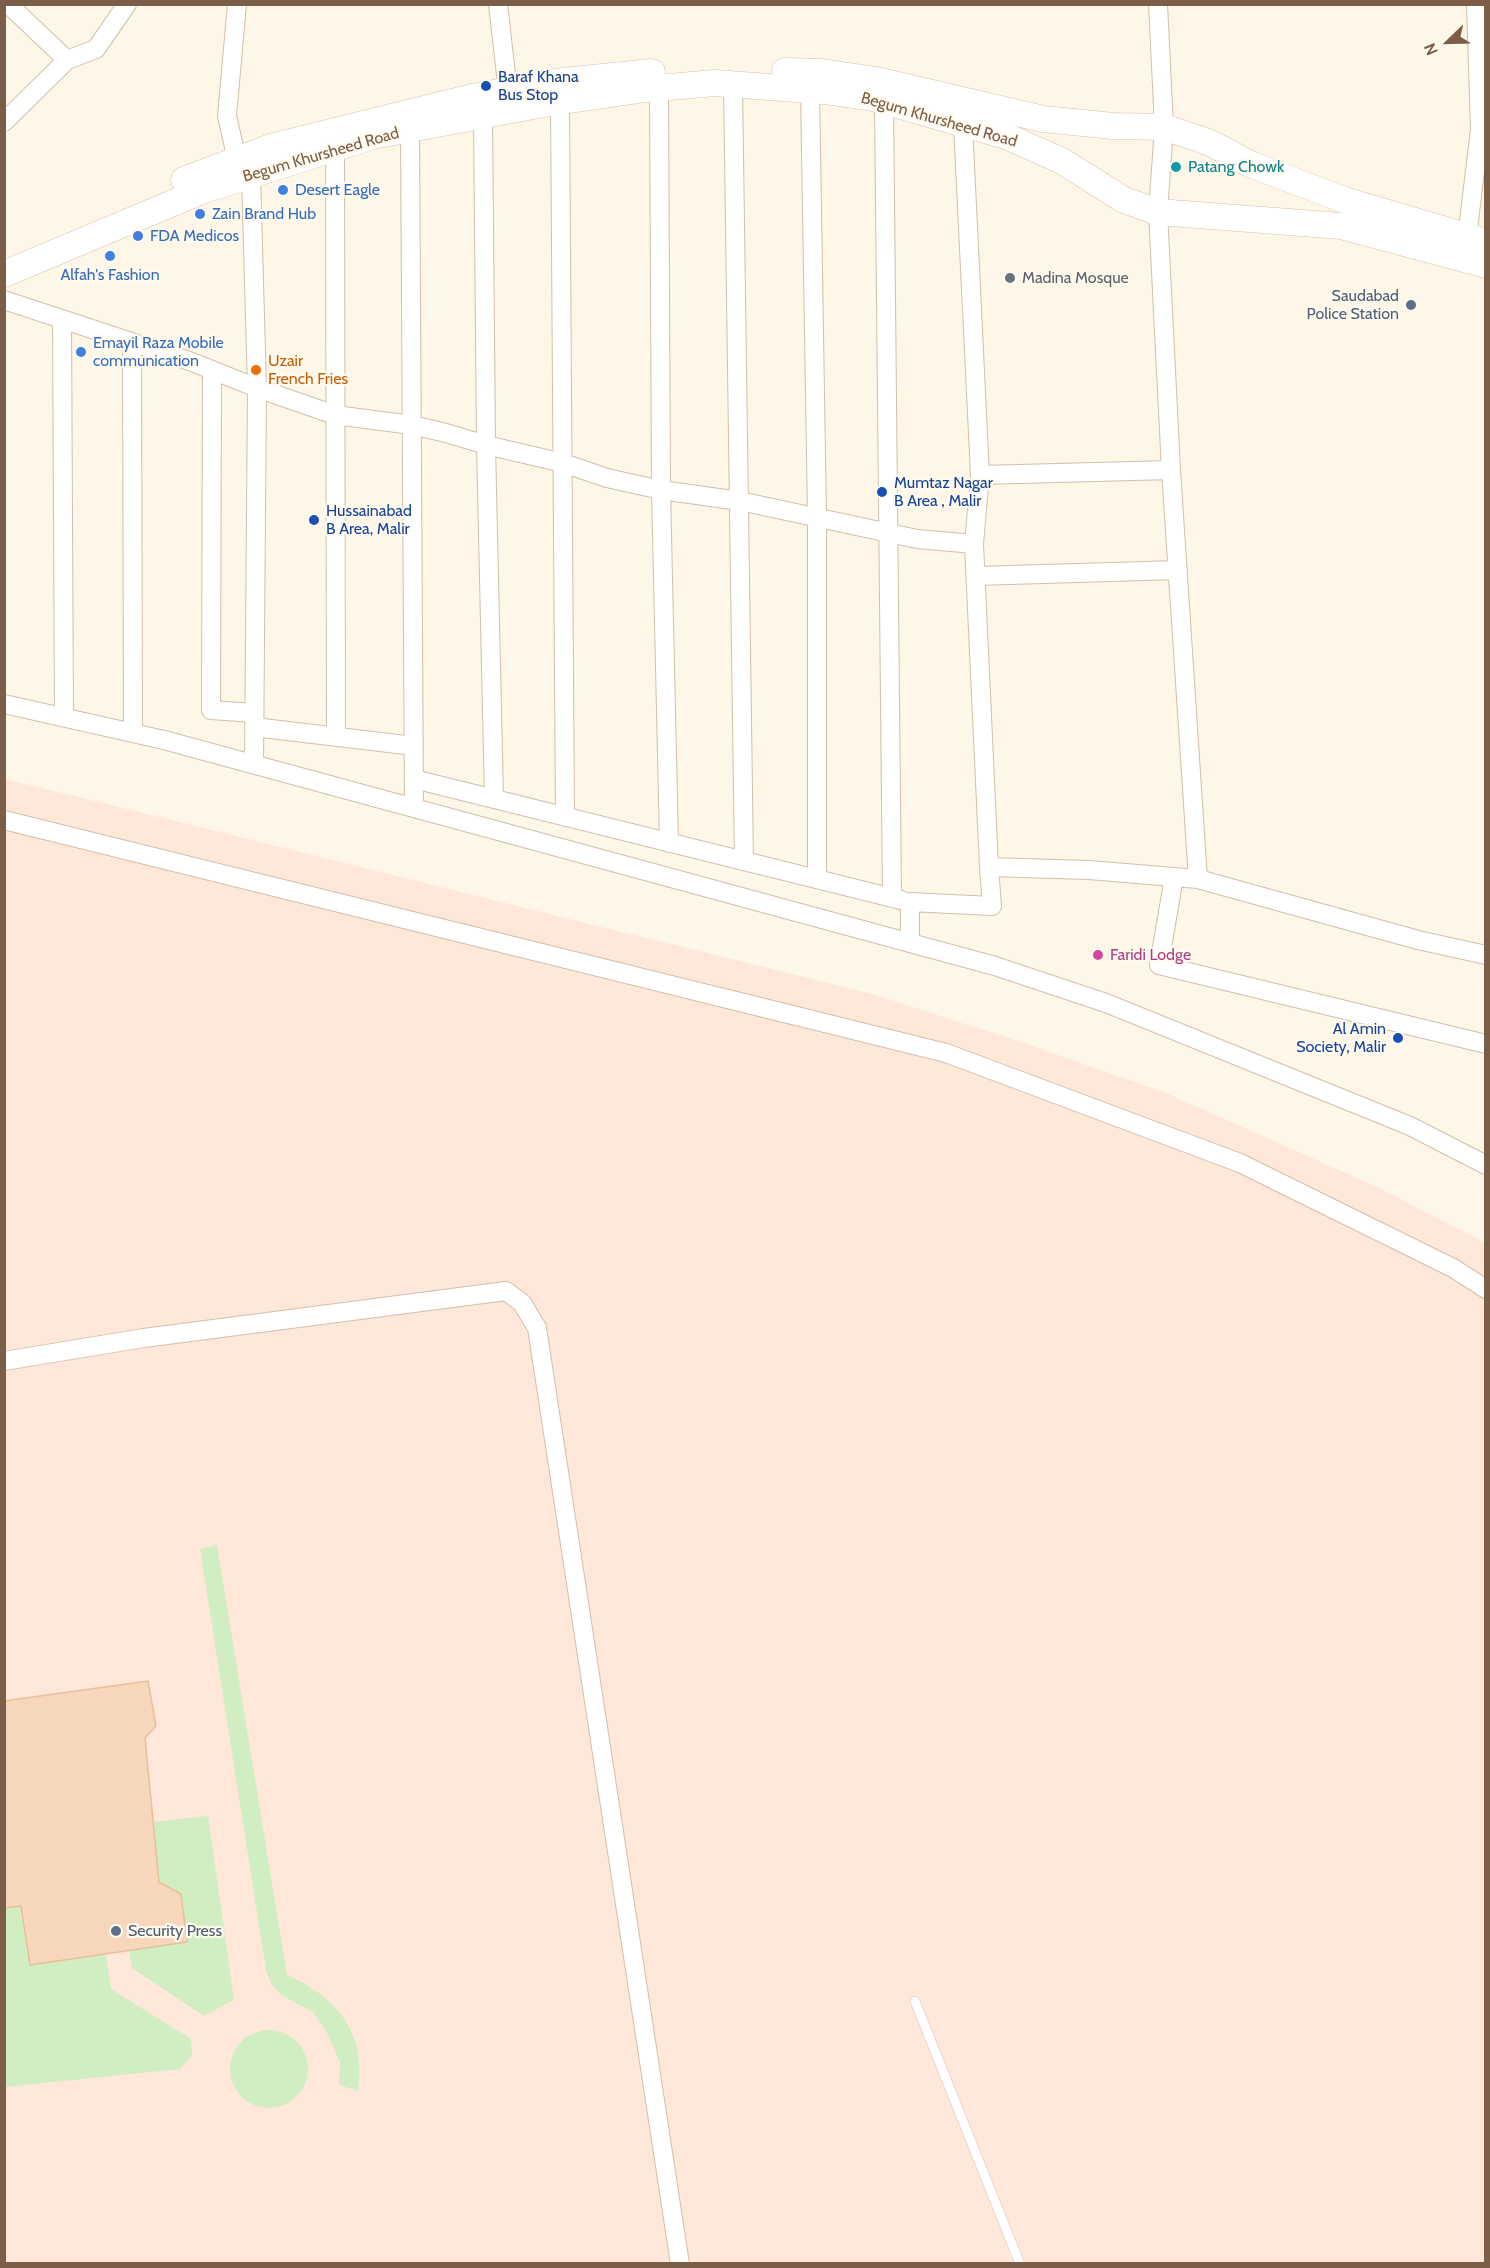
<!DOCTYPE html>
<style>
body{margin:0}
#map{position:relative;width:1490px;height:2268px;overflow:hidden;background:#fef6e6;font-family:Cabin,sans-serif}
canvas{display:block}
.frame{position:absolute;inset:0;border:6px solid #7b5d48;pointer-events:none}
.north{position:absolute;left:1418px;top:12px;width:60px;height:60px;-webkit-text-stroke:4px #fffaee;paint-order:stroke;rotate:247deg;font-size:16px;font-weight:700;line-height:24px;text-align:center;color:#7b5d48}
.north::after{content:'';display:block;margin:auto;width:21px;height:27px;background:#7b5d48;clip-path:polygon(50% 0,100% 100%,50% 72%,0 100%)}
</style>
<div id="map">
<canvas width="1490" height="2268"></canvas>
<div class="frame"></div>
<div class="north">N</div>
</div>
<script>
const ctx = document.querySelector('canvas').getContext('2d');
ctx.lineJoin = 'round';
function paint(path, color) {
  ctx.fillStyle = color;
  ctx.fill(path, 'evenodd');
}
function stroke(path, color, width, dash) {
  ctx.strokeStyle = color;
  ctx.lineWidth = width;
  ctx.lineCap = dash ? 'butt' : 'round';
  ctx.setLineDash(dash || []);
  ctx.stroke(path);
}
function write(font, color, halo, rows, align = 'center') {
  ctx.font = font + ' Cabin,sans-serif';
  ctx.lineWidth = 4.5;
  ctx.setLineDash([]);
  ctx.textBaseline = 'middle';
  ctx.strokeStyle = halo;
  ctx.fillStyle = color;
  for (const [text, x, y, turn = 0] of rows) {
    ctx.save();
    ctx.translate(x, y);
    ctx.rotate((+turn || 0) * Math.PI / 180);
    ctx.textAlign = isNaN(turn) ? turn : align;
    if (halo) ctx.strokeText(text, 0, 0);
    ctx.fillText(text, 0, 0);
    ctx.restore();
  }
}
paint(new Path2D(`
 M5,779L872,994L1021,1042L1168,1094L1377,1187L1485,1243V2263L5,2264Z`), '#ffe7d9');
paint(new Path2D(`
 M217,1545L287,1975C337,1997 367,2033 358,2091L339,2085L340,2062L325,2029L313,2012L281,1995L271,1984L266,1970L200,1549Z
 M208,1816L234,2000L204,2016L132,1968L129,1950L181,1894L159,1882L153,1822Z
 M21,1906L30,1965L106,1954L111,1989L191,2039L192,2055L180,2069L5,2087V1908Z
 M230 2069a39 39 0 1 1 78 0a39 39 0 1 1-78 0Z`), '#d1eec3');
const building = new Path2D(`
 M148,1681L156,1726L145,1738L159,1882L181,1894L187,1942L30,1965L21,1906L4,1908V1701Z`);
paint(building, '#f6d7bb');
stroke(building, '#ebbe9a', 1.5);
const service = new Path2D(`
 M915,2001L1020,2264`);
const minor = new Path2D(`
 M8,4L67,60
 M237,4L227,116L237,160L251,176L257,388L254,764
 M498,4L509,101
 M1158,4L1164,127L1158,212L1171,470L1198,879
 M733,84L744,861
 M659,88L661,490L669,843
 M810,89L817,516V879
 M884,101L892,898
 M560,102L565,817
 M483,116L486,445L494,799
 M4,122L67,60L96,49L127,4
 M410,129L414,808
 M335,148L336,737
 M1467,237L1480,130L1476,4
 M4,300L192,362L257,388L335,415L412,425L446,433L486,445L563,463L607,478L661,490L740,501L917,539L974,544
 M62,319L64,717
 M132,343L133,733
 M212,370L211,710L254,713
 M980,475L1171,470
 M976,576L1178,570
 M4,704L164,740L995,966L1106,1003L1410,1126L1486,1165
 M254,727L414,746
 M414,779L901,900
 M4,820L946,1053L1240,1163L1453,1268L1486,1289
 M989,867L1089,870L1198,879L1418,940L1486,955
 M1174,877L1159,965L1486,1044
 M910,943V902L992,906L989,867L974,544L980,475L963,124
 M4,1361L144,1338L506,1291L522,1303L537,1328L680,2264`);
const secondary = new Path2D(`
 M785,71L822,72L876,80L1043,119L1113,126L1164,127L1211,143L1250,164L1344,200L1486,242
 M184,180L274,146L472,97L554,82L652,72
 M4,274L204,190L373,136L549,103L646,89L715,83L824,91L873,98L1006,136L1062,161L1124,200L1158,212L1341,226L1486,265`);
stroke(service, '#d2bfaa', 10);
stroke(minor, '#d2bfaa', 20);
stroke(secondary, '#d8c1aa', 27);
stroke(service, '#fff', 9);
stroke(minor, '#fff', 18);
stroke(secondary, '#fff', 26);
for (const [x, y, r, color] of [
 [486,86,6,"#1a4fb4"],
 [1176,167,6,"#0f9aa8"],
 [283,190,6,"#3f7fe0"],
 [200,214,6,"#3f7fe0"],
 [138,236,6,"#3f7fe0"],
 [110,256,6,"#3f7fe0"],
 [1010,278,6,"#6b7280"],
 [1411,305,6,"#5c6f8a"],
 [81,352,6,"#3f7fe0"],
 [256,370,6,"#e8710a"],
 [882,492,6,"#1a4fb4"],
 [314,520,6,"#1a4fb4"],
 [1098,955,6,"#d1479c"],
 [1398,1038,6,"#1a4fb4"],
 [116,1931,6,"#5c6f8a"]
]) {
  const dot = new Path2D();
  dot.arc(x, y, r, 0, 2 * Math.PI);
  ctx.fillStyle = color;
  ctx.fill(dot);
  stroke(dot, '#fffaee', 2);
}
write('16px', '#164399', '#fffaee', [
 ["Baraf Khana",498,77],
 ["Bus Stop",498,95],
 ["Mumtaz Nagar",894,483],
 ["B Area , Malir",894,501],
 ["Hussainabad",326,511],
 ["B Area, Malir",326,529],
 ["Al Amin",1386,1029,"right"],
 ["Society, Malir",1386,1047,"right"]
], 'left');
write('16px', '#7b5d48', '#fffaee', [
 ["Begum Khursheed Road",939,120,16],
 ["Begum Khursheed Road",321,155,-16]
]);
write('16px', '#0d838f', '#fffaee', [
 ["Patang Chowk",1188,167]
], 'left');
write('16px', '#366cbe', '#fffaee', [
 ["Desert Eagle",295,190],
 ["Zain Brand Hub",212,214],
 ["FDA Medicos",150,236],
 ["Alfah's Fashion",110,275,"center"],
 ["Emayil Raza Mobile",93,343],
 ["communication",93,361]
], 'left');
write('16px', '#5b616d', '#fffaee', [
 ["Madina Mosque",1022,278]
], 'left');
write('16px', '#4e5e75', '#fffaee', [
 ["Saudabad",1399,296],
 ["Police Station",1399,314],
 ["Security Press",128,1931,"left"]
], 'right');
write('16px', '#c56008', '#fffaee', [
 ["Uzair",268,361],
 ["French Fries",268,379]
], 'left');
write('16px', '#b23c85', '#fffaee', [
 ["Faridi Lodge",1110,955]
], 'left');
</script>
